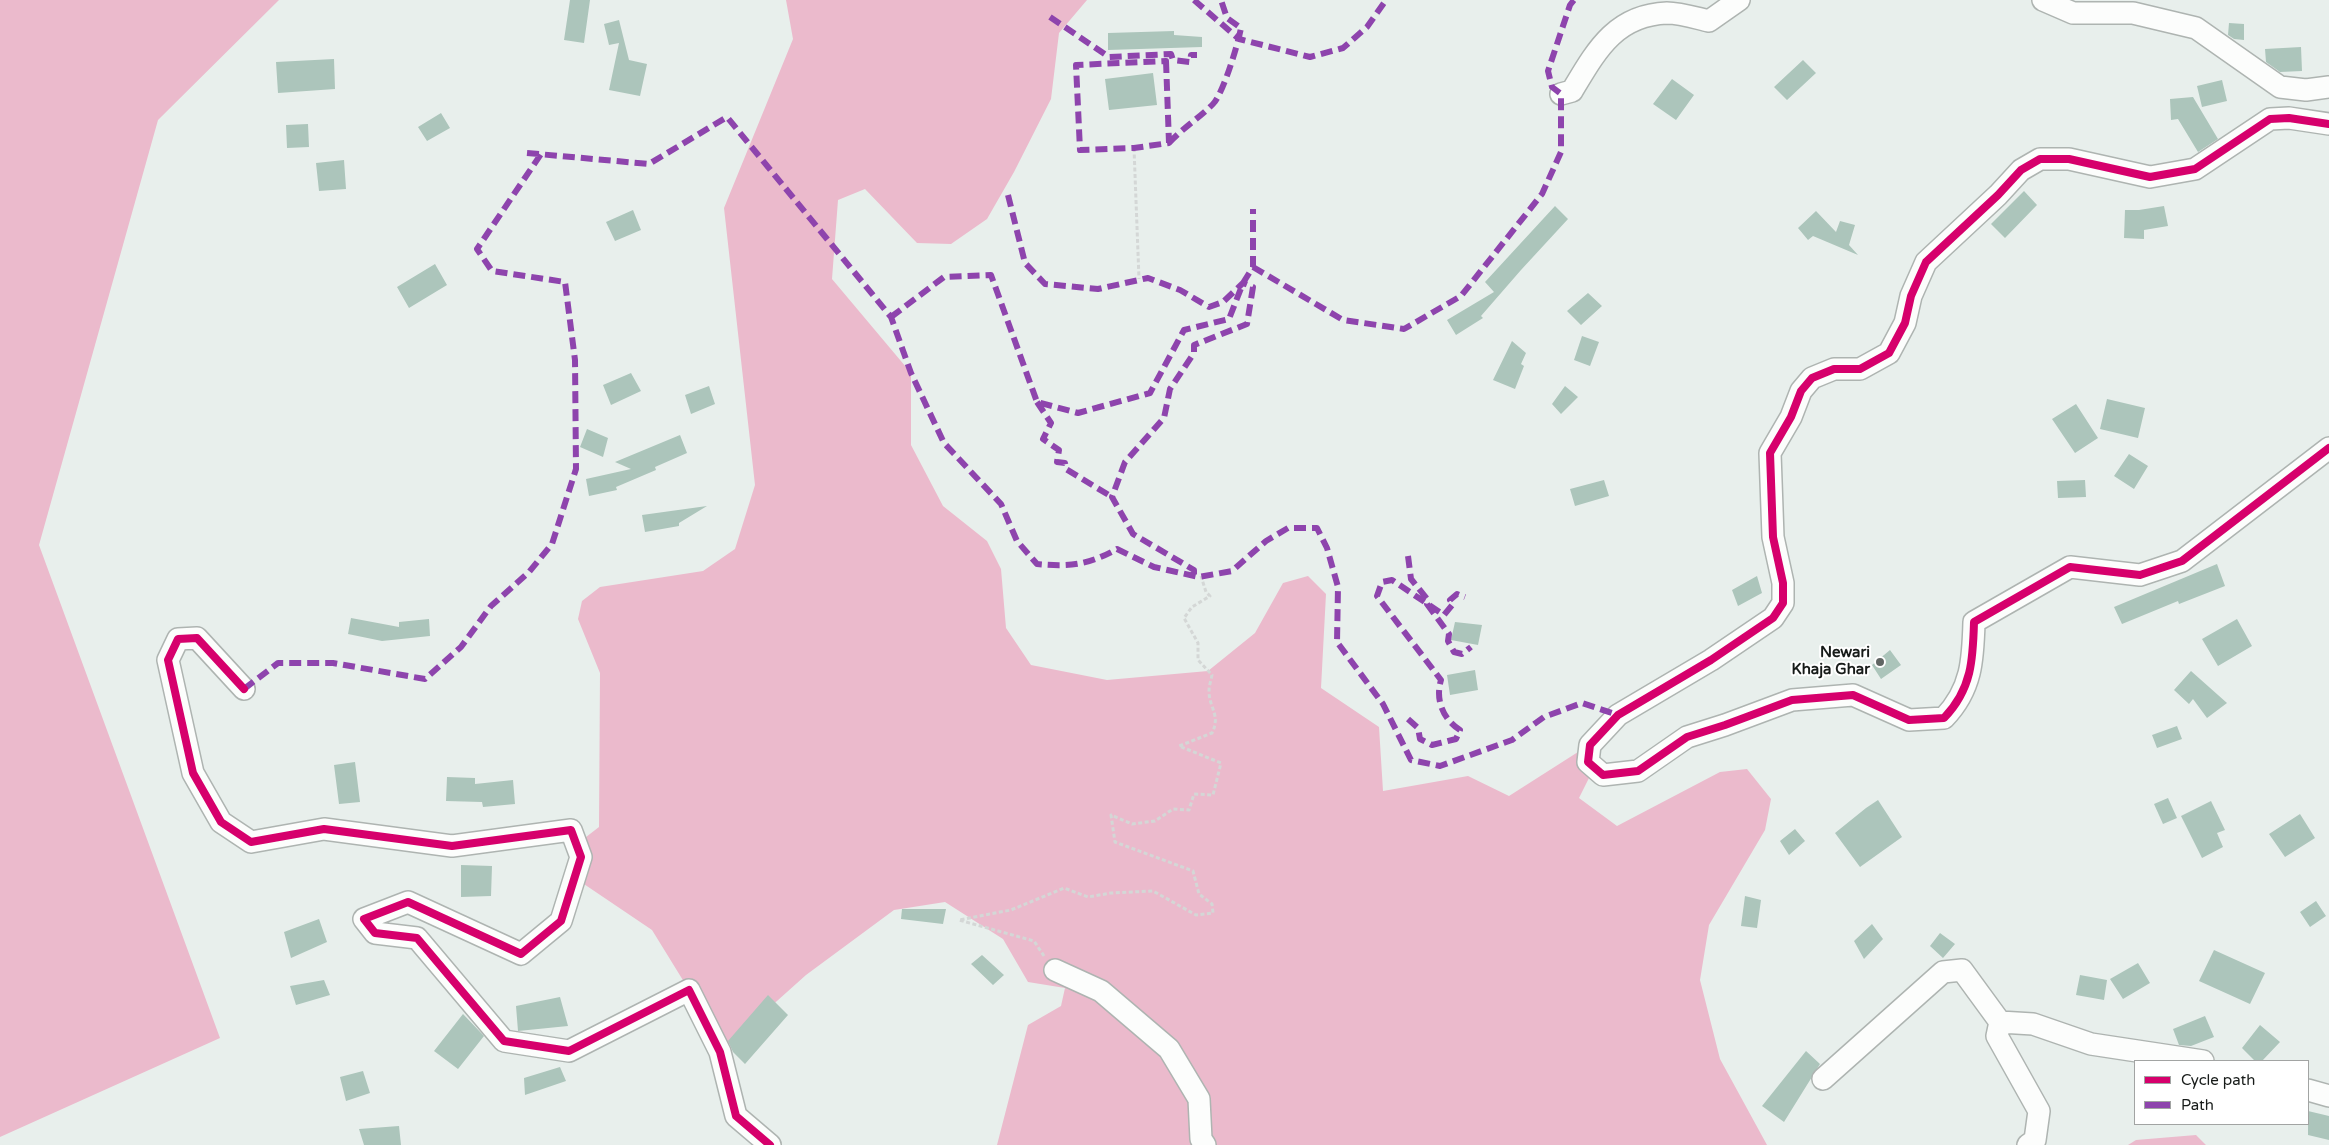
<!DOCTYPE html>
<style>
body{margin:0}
#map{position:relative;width:2329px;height:1145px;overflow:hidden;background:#e8efec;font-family:"Varela Round",sans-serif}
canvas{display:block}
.legend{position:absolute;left:2134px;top:1060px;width:175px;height:65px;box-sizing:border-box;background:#fff;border:1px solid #a2a4a3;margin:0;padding:6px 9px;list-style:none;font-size:15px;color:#171b19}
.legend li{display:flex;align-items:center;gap:10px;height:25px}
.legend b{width:25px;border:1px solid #a2a4a3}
</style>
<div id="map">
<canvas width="2329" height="1145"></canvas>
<ul class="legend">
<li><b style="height:6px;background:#d6006c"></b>Cycle path</li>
<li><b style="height:6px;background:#8e44ad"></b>Path</li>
</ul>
</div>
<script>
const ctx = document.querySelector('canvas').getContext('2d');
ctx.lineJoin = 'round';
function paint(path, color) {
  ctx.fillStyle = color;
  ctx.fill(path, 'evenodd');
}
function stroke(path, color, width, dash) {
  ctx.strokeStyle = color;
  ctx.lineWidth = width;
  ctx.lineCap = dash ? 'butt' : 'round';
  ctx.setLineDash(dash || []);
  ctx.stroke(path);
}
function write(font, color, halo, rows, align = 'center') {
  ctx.font = font + ' "Varela Round",sans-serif';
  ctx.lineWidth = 4;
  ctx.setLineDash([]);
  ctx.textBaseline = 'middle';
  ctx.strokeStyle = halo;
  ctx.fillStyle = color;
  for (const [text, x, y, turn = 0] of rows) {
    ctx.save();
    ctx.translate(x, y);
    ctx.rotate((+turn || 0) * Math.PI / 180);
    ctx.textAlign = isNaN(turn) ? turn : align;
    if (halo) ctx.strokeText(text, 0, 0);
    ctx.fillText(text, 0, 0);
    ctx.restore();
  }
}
paint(new Path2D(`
 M0,0H279L158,120L39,545L220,1038L0,1137Z
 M786,0H1087L1059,33L1051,99L1014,172L987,219L951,244L917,243L865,189L838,200L832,279L911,373V445L943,506L987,541L1001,569L1006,628L1031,665L1107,680L1208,671L1255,633L1283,583L1308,576L1326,594L1321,688L1379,727L1383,791L1468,776L1509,796L1578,752L1596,764L1579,798L1617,826L1720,772L1747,769L1771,799L1765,830L1709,925L1700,980L1720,1059L1767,1145H997L1028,1025L1061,1006L1065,988L1028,982L1003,939L945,902L894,910L806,975L720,1052L689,990L652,930L575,878L577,844L599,827L600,673L578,619L582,601L600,587L703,571L735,549L755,485L724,208L793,39Z
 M2196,1135L2206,1145H2128L2136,1140Z`), '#ebbacc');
paint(new Path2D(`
 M570,0H590L584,43L564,40Z
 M619,20L629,60L647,64L640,96L609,90L619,43L609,45L604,24Z
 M2229,23L2244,24V40L2234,39L2228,35Z
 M1174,31V35L1202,37V47L1108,50V33Z
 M2301,47L2302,71L2280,72L2266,62L2265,49Z
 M334,59L335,89L278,93L276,62Z
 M1803,60L1816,73L1787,100L1774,87Z
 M1153,73L1157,105L1109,110L1105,79Z
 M1672,79L1694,95L1676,120L1653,104Z
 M2222,80L2227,101L2202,107L2197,86Z
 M2193,97L2218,139L2198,152L2178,119L2171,120L2170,99Z
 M441,113L450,128L427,141L418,127Z
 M308,124L309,147L287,148L286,125Z
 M344,160L346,189L319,191L316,163Z
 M2024,191L2037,205L2005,238L1991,224Z
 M1555,206L1568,219L1521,270L1481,316L1483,318L1456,335L1447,320L1494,292L1485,282Z
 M2164,206L2168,226L2144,230V239L2124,238L2125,210H2139Z
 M633,210L641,230L615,241L606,222Z
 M1816,211L1836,232L1840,221L1855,225L1849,245L1858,255L1813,236L1808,240L1798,228Z
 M435,264L447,285L409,308L397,287Z
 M1588,293L1602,306L1581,325L1567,311Z
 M1582,336L1599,342L1590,366L1574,360Z
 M1512,341L1526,353L1521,364L1524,366L1515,389L1493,380Z
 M631,373L641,391L611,405L603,385Z
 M709,386L715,404L691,414L685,395Z
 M1565,386L1578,397L1561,414L1552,404Z
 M2107,399L2145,408L2138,438L2100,429Z
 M2076,404L2098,438L2075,453L2052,419Z
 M587,429L608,438L603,457L580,447Z
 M680,435L687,453L655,467L656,470L616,487L617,490L589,496L586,479L631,469L615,462Z
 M2129,454L2148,466L2134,489L2114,476Z
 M1604,480L1609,496L1575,506L1570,489Z
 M2085,480L2086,497L2058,498L2057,481Z
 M707,506L679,523V526L645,532L642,515Z
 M2217,564L2225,586L2179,604L2178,601L2122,624L2114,607Z
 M1757,576L1762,593L1738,606L1732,590Z
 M351,618L399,627V622L429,619L430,636L382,641L348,634Z
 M2237,619L2252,646L2218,666L2202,639Z
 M1455,622L1482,625L1478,645L1451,640Z
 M1890,650L1901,665L1881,679L1872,665Z
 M1475,670L1478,690L1450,695L1447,675Z
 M2191,671L2227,703L2207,718L2193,699L2189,704L2174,690Z
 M2177,726L2182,739L2157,748L2152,735Z
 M355,762L360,802L339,804L334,765Z
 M447,777L475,778V784L513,780L515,804L483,807L482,802L446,801Z
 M2168,798L2177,818L2163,824L2154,804Z
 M1878,800L1902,837L1860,867L1835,833L1866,808Z
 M2211,801L2225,830L2217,833L2223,847L2202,858L2181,816Z
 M2300,814L2315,838L2285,857L2269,834Z
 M1795,829L1805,841L1789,855L1780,841Z
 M461,865L492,866L491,896L461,897Z
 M1745,896L1761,900L1757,928L1741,926Z
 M2316,901L2326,916L2310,927L2300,912Z
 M902,909H946L943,924L901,919Z
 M319,919L327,942L291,958L284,932Z
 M1872,924L1883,939L1864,959L1854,941Z
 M1940,933L1955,944L1943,958L1930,946Z
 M2214,950L2265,973L2250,1004L2199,981Z
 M982,955L1004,975L993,985L971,964Z
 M2138,963L2150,983L2123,999L2110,979Z
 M2080,975L2107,980L2104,1000L2076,995Z
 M324,980L330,995L296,1005L290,986Z
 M768,995L788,1015L745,1064L733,1052L728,1041Z
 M560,997L568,1026L518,1031L516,1006Z
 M463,1014L484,1036L458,1069L434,1051Z
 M2205,1016L2214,1037L2191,1046L2179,1045L2173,1029Z
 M2260,1025L2280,1042L2262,1061H2255L2242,1048Z
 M1806,1051L1820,1064L1784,1122L1762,1106Z
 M560,1067L566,1081L525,1095L524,1078Z
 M363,1071L370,1093L346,1101L340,1077Z
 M2308,1111L2329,1116V1140L2308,1135Z
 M399,1126L401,1145H364L359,1129Z`), '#acc5bb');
const street = new Path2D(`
 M2043,0L2073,13H2133L2196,28L2280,87L2306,90L2329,87
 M1561,94L1572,91C1596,51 1615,15 1667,13C1680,13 1696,18 1709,21L1739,0
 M2329,124L2289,118L2270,119L2195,169L2150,177L2069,159H2040L2021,170L1998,195L1926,262L1911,296L1905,323L1889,353L1860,369H1834L1812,378L1801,391L1791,417L1770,453L1773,537L1783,583V603L1773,618L1711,660L1618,715L1590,745L1588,762L1603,775L1638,771L1687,737L1725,725L1792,700L1853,695L1909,720L1944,718C1972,689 1973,659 1974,622L2070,567L2140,575L2182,561L2329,448
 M244,689L197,638L178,639L168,660L193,773L221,822L251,842L324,829L452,846L571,830L581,857L561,921L521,954L408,902L364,919L375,933L417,938L504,1041L569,1051L689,990L720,1052L736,1116L770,1145
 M1055,970L1101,991L1169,1049L1199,1099L1201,1139L1205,1145
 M1823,1079L1943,972L1962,970L2000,1022
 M2308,1090L2329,1096
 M2028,1145L2035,1140L2039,1111L1997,1036L2000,1022L2033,1024L2091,1044L2203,1061`);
stroke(street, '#aeb4b1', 24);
stroke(new Path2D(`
 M1134,148L1139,279
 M1044,956L1034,941L959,920L1011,910L1064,888L1088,897L1111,893L1153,891L1196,915L1213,913L1212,904L1199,894L1193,871L1115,842L1111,815L1132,824L1155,821L1173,809L1189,810L1194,794L1213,795L1221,763L1179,746L1212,733C1221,715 1209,708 1209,691C1209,686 1211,680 1212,675L1198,660V643L1184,618L1192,607L1210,596L1206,592L1201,576`), '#d4d7d6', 3, [4, 2.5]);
stroke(street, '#fcfdfc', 21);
stroke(new Path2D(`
 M1194,0L1239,39L1310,57L1343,48L1367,27L1386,0
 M1050,17L1109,57L1171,54L1173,60L1190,62L1191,55H1197
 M1166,61L1169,143L1134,148L1080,150L1076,65Z
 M1169,143C1183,128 1199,118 1213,104C1223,94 1238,44 1241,28L1227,18L1221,0
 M527,153L649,164L727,117L891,317L911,373L944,443L1001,504L1017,541L1037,564C1070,567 1088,565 1117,549L1154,567L1199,577L1232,571L1266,541L1288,528H1317L1327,548L1338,587L1337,642L1383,704L1411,760L1440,766L1512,740L1544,717L1582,703L1618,715
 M1008,195L1025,263L1045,284L1098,289L1148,278L1180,290L1209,307L1223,302L1243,283L1253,287L1247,324L1194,345V353L1170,389L1164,418L1125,462L1112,497L1133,534L1194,570V575
 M1253,267L1343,320L1404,329L1461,296L1542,194L1561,152V94L1552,87L1548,71L1570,5L1574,0
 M891,317L944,277L991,275L1037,402L1078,413L1150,393L1184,330L1229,319L1243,283L1253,267V209
 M1037,402L1051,423L1043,439L1059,450L1057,462L1065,463L1066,469L1112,497
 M1408,556L1411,579L1428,600L1427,604L1449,634L1448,641L1454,652L1462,654L1471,647
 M244,689L278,663H333L425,679L461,647L491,606L529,572L552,544L576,469L575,360L565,282L492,271L477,249L541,154
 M1408,719L1418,728L1420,739L1432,745L1456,739L1460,730C1443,719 1435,700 1441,680L1377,596L1382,582L1392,580L1444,615L1453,604L1450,600L1457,594L1465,597`), '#8e44ad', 6, [12, 6]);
stroke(new Path2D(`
 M2329,124L2289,118L2270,119L2195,169L2150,177L2069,159H2040L2021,170L1998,195L1926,262L1911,296L1905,323L1889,353L1860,369H1834L1812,378L1801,391L1791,417L1770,453L1773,537L1783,583V603L1773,618L1711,660L1618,715L1590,745L1588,762L1603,775L1638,771L1687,737L1725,725L1792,700L1853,695L1909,720L1944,718C1972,689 1973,659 1974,622L2070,567L2140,575L2182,561L2329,448
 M244,689L197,638L178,639L168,660L193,773L221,822L251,842L324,829L452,846L571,830L581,857L561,921L521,954L408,902L364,919L375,933L417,938L504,1041L569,1051L689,990L720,1052L736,1116L770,1145`), '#d6006c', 8);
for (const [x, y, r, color] of [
 [1880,662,5,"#606563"]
]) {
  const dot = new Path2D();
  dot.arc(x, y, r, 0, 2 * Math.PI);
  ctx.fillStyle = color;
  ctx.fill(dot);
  stroke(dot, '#fff', 2);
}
write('bold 15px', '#171b19', '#fff', [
 ["Newari",1870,653],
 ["Khaja Ghar",1870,670]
], 'right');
</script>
